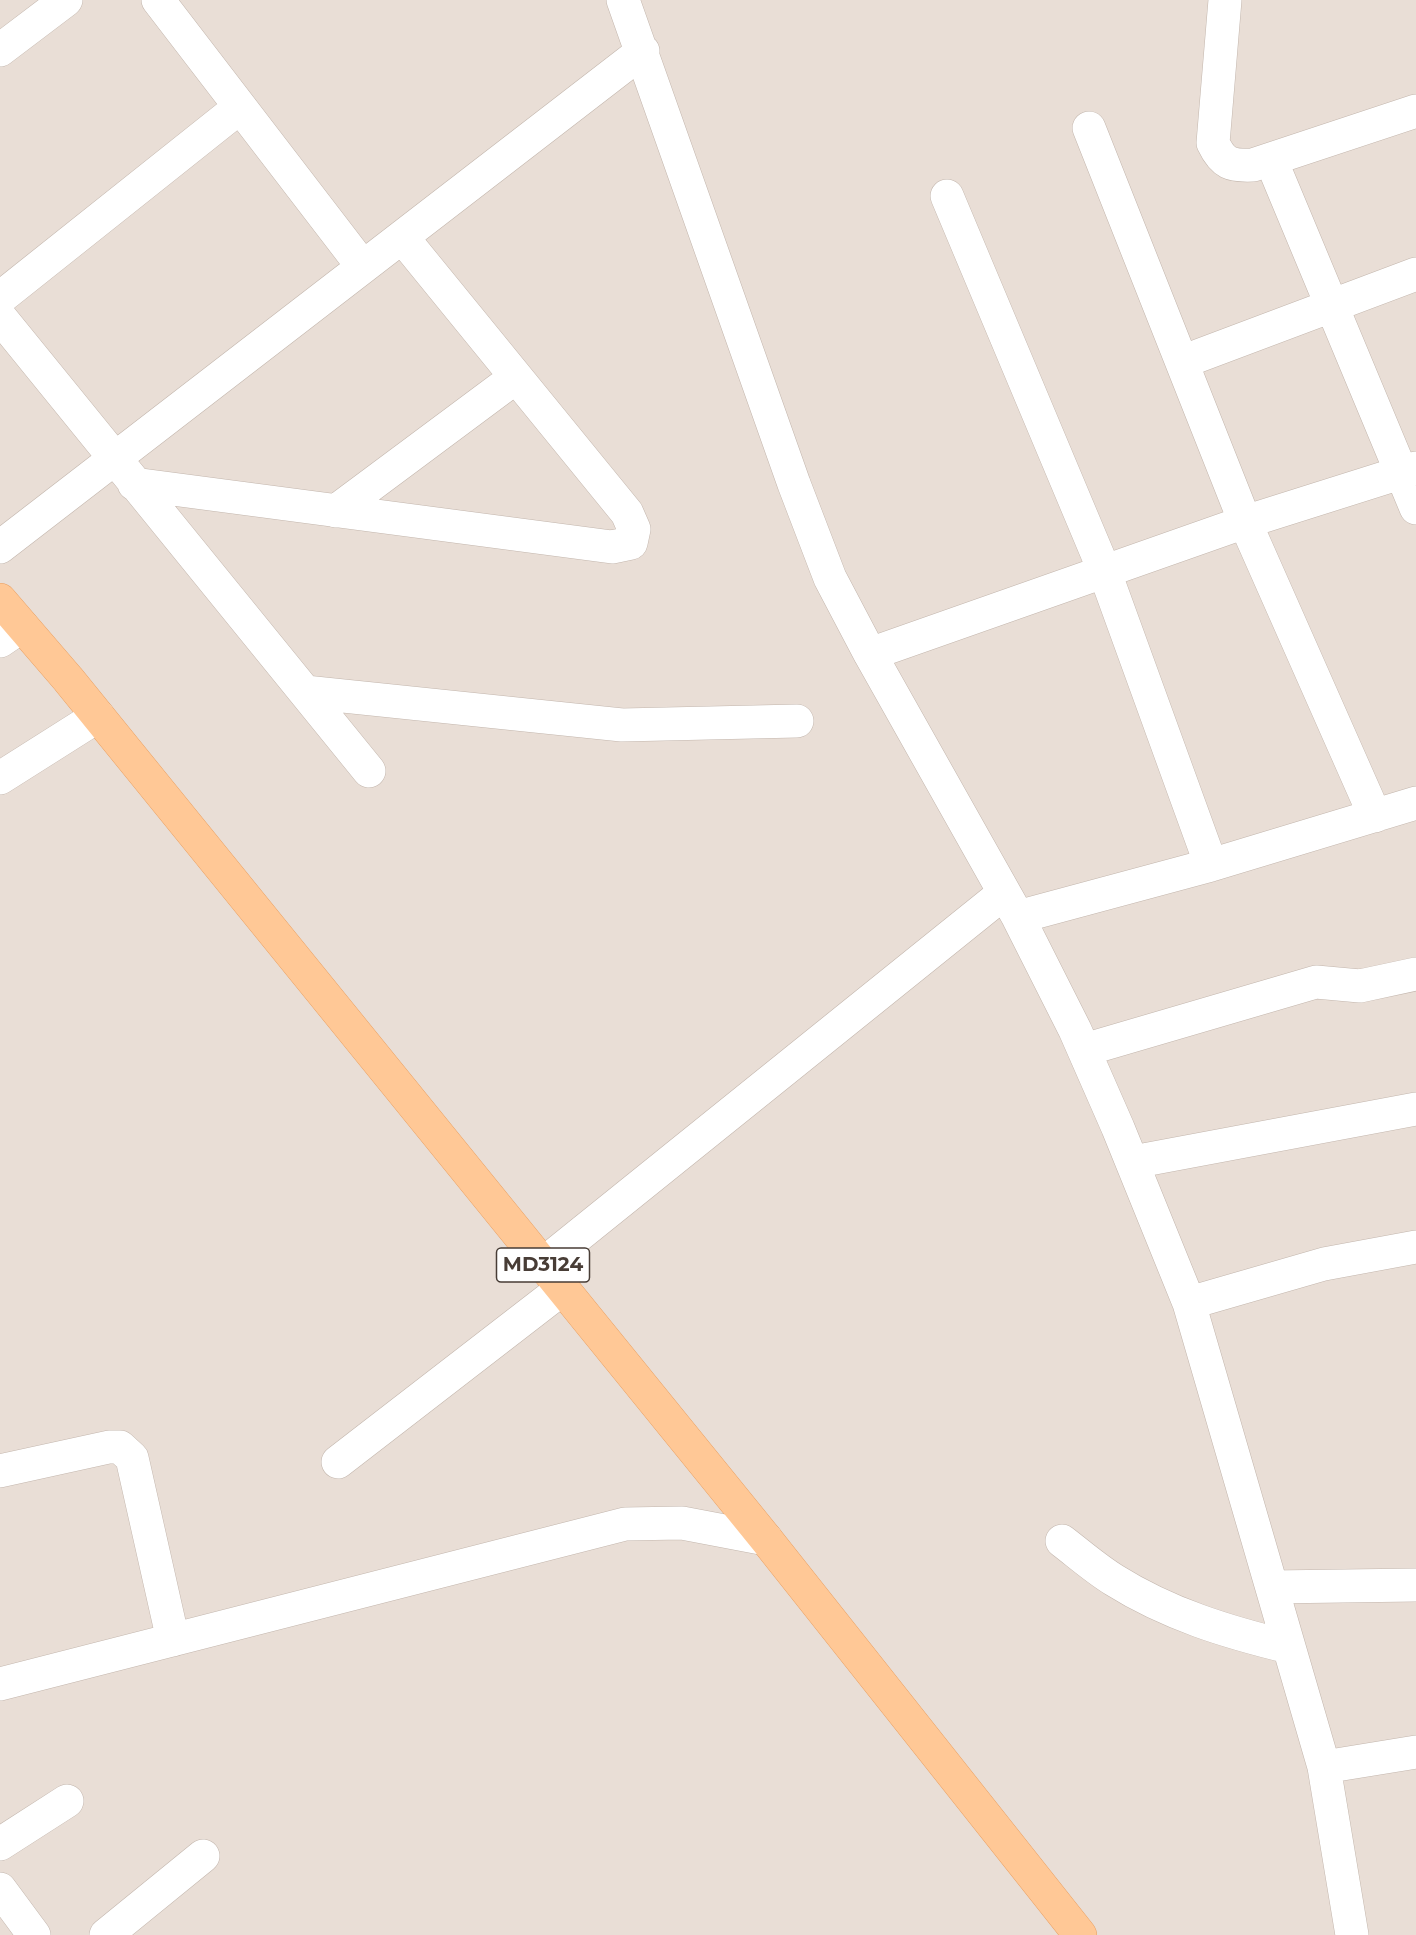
<!DOCTYPE html>
<style>
body{margin:0}
canvas{display:block;background:#f4eee8}
</style>
<canvas width="1416" height="1935"></canvas>
<script>
const ctx = document.querySelector('canvas').getContext('2d');
ctx.lineJoin = 'round';
function paint(path, color) {
  ctx.fillStyle = color;
  ctx.fill(path, 'evenodd');
}
function stroke(path, color, width, dash) {
  ctx.strokeStyle = color;
  ctx.lineWidth = width;
  ctx.lineCap = dash ? 'butt' : 'round';
  ctx.setLineDash(dash || []);
  ctx.stroke(path);
}
function write(font, color, halo, rows, align = 'center') {
  ctx.font = font + ' Montserrat,sans-serif';
  ctx.lineWidth = 4.5;
  ctx.setLineDash([]);
  ctx.textBaseline = 'middle';
  ctx.strokeStyle = halo;
  ctx.fillStyle = color;
  for (const [text, x, y, turn = 0] of rows) {
    ctx.save();
    ctx.translate(x, y);
    ctx.rotate((+turn || 0) * Math.PI / 180);
    ctx.textAlign = isNaN(turn) ? turn : align;
    if (halo) ctx.strokeText(text, 0, 0);
    ctx.fillText(text, 0, 0);
    ctx.restore();
  }
}
paint(new Path2D(`
 M0,0H1416V1935H0Z`), '#e9ded6');
const minor = new Path2D(`
 M158,0L363,267
 M623,0L794,484L830,578L870,654L1018,917L1075,1030L1118,1128L1189,1303L1324,1767L1352,1935
 M1225,0L1213,143C1223,164 1231,166 1253,165L1416,111
 M0,50L66,0
 M1089,128L1245,522L1375,816
 M1271,160L1416,508
 M947,196L1104,570L1211,865
 M0,298L240,107
 M0,317L369,771
 M1182,362L1416,274
 M134,484L612,547L631,543L634,529L627,513L402,237
 M336,511L516,377
 M0,547L643,51
 M0,641L22,626
 M870,654L1245,522L1416,468
 M305,692L622,725L797,721
 M0,778L98,716
 M1018,917L1211,865L1416,803
 M1084,1050L1316,982L1360,986L1416,974
 M1133,1162L1416,1109
 M543,1264L1004,893
 M1189,1303L1324,1264L1416,1247
 M338,1462L562,1289
 M0,1471L109,1447H120L132,1458L173,1640
 M1062,1541C1079,1554 1096,1569 1114,1580C1168,1614 1227,1632 1289,1647
 M1272,1587L1416,1585
 M0,1684L625,1524L682,1523L766,1539
 M1324,1767L1416,1752
 M0,1844L67,1801
 M0,1889L34,1935
 M106,1935L203,1856`);
const major = new Path2D(`
 M0,600L68,679L766,1539L1080,1935`);
stroke(minor, '#c3b6ad', 34);
stroke(major, '#e9a062', 34);
stroke(minor, '#fff', 33);
stroke(major, '#ffc896', 33);
for (const [x, y, w] of [
 [543,1265,93]
]) {
  const box = new Path2D();
  box.roundRect(x - w / 2, y - 17, w, 34, 4.5);
  ctx.fillStyle = '#fff';
  ctx.fill(box);
  stroke(box, '#483d36', 1.5);
}
write('bold 20px', '#483d36', null, [
 ["MD3124",543,1265]
]);
</script>
